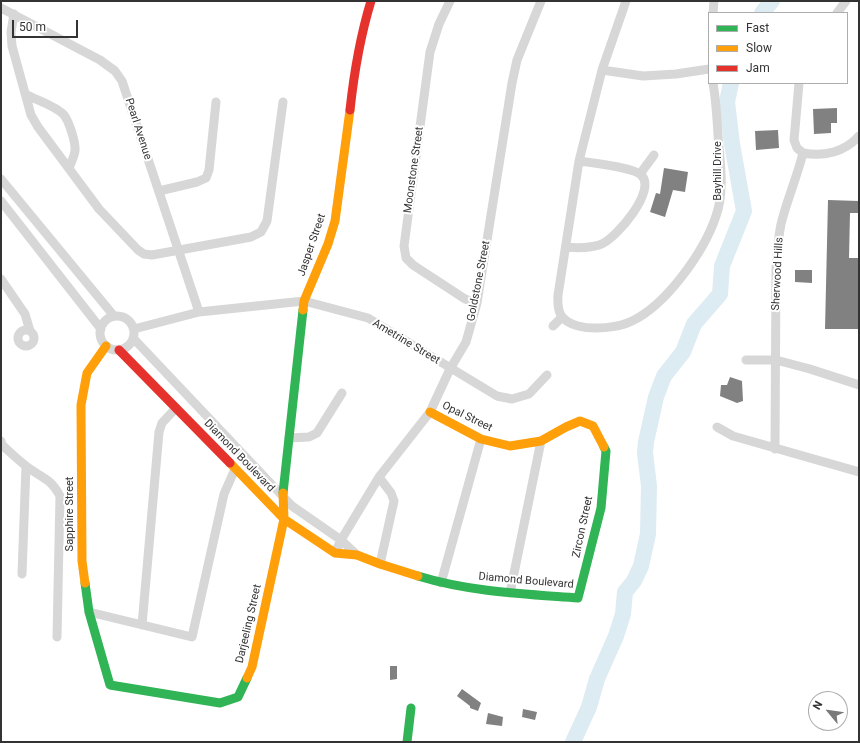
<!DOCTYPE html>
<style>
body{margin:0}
#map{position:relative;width:860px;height:743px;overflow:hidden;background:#fff;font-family:Roboto,sans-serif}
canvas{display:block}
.frame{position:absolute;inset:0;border:2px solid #333;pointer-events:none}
.legend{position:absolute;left:708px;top:12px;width:140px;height:72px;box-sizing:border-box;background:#fff;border:1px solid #adadad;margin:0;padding:5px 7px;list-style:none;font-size:12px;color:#333}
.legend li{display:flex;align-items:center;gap:8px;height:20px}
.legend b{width:20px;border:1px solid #adadad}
.north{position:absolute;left:808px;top:691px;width:40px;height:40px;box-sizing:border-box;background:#fff;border:1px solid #adadad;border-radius:50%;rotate:299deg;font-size:11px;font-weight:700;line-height:16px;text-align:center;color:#333}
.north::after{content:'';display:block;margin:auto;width:14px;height:18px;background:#7a7a7a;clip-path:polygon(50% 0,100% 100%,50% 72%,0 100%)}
.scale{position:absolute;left:12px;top:20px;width:66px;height:18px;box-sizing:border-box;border:2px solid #333;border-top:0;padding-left:5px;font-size:12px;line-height:14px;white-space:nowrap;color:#333;-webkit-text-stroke:3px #fff;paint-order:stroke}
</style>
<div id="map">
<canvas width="860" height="743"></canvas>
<div class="frame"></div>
<ul class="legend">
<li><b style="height:5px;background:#30b455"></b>Fast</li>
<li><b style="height:5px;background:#ff9f0a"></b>Slow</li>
<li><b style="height:5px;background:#e5322d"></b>Jam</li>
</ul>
<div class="north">N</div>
<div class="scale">50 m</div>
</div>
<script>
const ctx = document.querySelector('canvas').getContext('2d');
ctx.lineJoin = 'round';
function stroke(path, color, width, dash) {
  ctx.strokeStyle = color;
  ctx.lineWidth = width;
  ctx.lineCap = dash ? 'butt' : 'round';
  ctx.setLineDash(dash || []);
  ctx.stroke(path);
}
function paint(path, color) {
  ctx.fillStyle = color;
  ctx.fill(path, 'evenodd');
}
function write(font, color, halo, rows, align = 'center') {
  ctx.font = font + ' Roboto,sans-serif';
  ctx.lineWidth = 4;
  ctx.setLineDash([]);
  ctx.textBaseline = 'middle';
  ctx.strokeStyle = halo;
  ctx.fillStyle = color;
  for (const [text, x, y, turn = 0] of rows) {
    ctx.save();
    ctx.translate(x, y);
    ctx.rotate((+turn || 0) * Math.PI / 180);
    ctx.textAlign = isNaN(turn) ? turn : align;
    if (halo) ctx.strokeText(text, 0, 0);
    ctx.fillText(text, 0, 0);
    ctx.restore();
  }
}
stroke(new Path2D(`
 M762,13L772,1
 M573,742L589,707L597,679L616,636L623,614L625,592L634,581L641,566L648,534L649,486L645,453L646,442L656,397L664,376L683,352L694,324L720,294L722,266L744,211L732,144L727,102L731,83`), '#ddebf3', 16);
paint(new Path2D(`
 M837,108V123H831V133L814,134L813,109Z
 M778,130L779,148L756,150L755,131Z
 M664,168L688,172L685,192L673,190L665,217L650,212L656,193L660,194Z
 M828,200L859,201V213H850L849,258H859V329H825Z
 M795,270H812V283L795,282Z
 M730,377L742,381L743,401L737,403L720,396L721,385H727Z
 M390,666H397V679L390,680Z
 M462,689L481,703L478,711L470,708V706L457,696Z
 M523,709L537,712L535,720L522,717Z
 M488,713L503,717L502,726L486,724Z`), '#818181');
stroke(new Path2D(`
 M450,1L439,24L430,52L404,246L406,258L413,265L465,299L477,303
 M626,1L602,70L579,161L558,295C557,312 560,321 578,326C593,330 618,328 632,321C666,305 704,252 716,216C725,191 720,161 718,135C717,117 716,100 713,83
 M1,8L100,60L115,71L122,81L199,312
 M713,13L714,1
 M837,13L846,1
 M14,14L11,32L12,46L31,115L38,127L99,209L138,250L144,254L152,255L251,237L261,232L267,221L283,102
 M602,70L643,76L676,74L709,69
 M799,83L794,140L797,148L803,153
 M25,94C36,100 56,106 64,115C68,120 70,127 72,133C77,150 76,152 69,168
 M803,153C824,157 845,152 859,136
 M640,174L654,155
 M1,179L114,316
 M159,191L197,182L206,178L209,170L216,102
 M1,201L101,329
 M566,247C576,248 589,248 599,245C616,240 658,189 641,175C632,167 592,163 579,161
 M1,279L25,314L30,331
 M100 333a17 17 0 1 1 34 0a17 17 0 1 1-34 0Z
 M553,326L562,317
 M134,329L199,312L304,301L368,318L497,396L512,399L529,394L547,375
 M18 338a8 8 0 1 1 16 0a8 8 0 1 1-16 0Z
 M133,338L292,506L341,540L357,555
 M746,360H776L810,369L859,385
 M717,427L733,436L859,472
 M289,438L309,437L317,433L342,393
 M1,441L2,445C10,452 17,459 26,466C41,478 50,477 60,496L57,637
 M775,449L776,268C777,253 778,239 781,224C787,200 797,177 803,153
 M379,477L391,493L394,501L380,564
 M335,553L341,540L379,477L430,412L450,369L466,342L477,303L512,83L517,60L541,1
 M22,574L26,466
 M441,583L481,439
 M510,593L541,441
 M89,612L192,637L224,494L235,469
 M142,625L159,432L162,423L176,408`), '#d7d7d7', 9);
stroke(new Path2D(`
 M283,493L303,310
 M418,576C470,592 525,594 578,598L601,508L606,451L604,447
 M85,583L89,612L110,685L220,703L238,697L247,678
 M407,742L411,708`), '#30b455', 9);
stroke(new Path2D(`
 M303,310L304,301L328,244L335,221L350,110
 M430,412L481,439L510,446L541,441L566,427L580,421L593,426L604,447
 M230,463L284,519L335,553L357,555L380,564L418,576
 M85,583L82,561L81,405L87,373L106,346
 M247,678L252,667L284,519L283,493`), '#ff9f0a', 9);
stroke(new Path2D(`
 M350,110C354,73 360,37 371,1
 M119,350L230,463`), '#e5322d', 9);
write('11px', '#333', '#fff', [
 ["Pearl Avenue",138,129,72],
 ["Moonstone Street",414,170,-82],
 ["Bayhill Drive",718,171,-90],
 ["Jasper Street",312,245,-71],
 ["Sherwood Hills",778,274,-87],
 ["Goldstone Street",479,281,-79],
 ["Ametrine Street",406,342,31],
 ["Opal Street",467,417,26],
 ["Diamond Boulevard",239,456,46],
 ["Sapphire Street",70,514,-90],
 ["Zircon Street",583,527,-78],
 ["Diamond Boulevard",526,581,5],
 ["Darjeeling Street",249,624,-77]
]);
</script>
